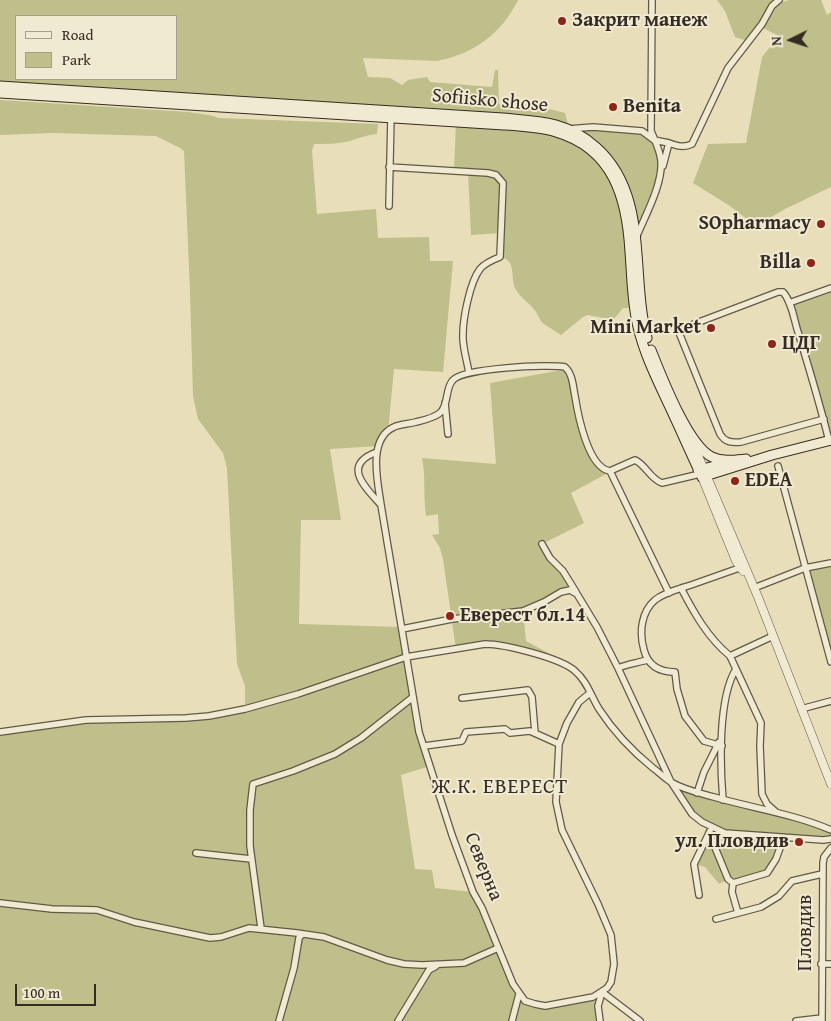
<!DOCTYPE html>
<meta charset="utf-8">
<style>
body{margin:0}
#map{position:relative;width:831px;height:1021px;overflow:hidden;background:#e8deba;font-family:"Gentium Book Plus",serif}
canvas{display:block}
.legend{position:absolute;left:15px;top:15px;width:162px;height:65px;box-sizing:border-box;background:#f0ead2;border:1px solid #a59e8c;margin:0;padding:6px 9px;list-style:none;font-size:15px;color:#352b22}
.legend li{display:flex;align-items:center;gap:10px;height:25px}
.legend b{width:25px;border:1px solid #a59e8c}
.north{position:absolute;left:766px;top:15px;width:50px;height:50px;-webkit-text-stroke:4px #f0ead2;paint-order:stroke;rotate:266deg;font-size:14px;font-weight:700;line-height:20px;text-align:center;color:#352b22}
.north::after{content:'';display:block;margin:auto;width:18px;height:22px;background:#352b22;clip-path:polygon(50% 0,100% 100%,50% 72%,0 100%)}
.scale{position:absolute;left:15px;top:984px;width:81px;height:22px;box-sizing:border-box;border:2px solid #352b22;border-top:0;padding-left:6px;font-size:15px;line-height:18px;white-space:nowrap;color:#352b22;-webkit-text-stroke:4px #f0ead2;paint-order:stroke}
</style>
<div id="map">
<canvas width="831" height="1021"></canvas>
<ul class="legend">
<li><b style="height:6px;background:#f0ead2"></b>Road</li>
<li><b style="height:14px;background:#bebf8a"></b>Park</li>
</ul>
<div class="north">N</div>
<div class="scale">100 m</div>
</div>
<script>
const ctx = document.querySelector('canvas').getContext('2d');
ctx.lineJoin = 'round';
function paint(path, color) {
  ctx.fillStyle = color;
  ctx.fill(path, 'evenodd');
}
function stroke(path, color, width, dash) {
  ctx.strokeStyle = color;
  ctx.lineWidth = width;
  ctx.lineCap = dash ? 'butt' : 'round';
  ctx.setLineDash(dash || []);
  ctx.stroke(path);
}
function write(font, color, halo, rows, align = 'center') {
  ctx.font = font + ' "Gentium Book Plus",serif';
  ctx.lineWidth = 4;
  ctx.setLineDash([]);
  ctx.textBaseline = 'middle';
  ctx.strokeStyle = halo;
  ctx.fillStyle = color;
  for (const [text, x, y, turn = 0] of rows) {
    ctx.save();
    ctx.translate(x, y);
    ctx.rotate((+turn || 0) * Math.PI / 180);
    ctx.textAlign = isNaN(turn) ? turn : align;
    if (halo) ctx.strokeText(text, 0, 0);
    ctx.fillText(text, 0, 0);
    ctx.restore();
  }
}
paint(new Path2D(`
 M0,0H518C502,33 474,54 437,61L363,58L368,77L390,78L402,85L408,80L427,77L430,82L492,87L495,70H498L499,104L542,107L565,113L569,129L581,127L642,131L654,140L658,149L661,175L636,240L627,193L568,129L0,86ZM16,16H176V79H16Z
 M717,0H777L748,41L735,37L725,11Z
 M789,0H821L827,15L831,12V187L785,209L756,226L730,206L693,183L708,144L746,143L762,57L779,36L763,28L779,3Z
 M0,100L188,112L209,115L219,118L378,124L377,134C367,135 359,138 350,141C338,144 325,144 314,144L312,151L317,214L376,209L378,238L429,237L430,261H453L443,372L394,369L388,432L378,446L330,449L341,520H301L299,624L402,627L419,732L430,766L401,775L415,869L432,870L435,888L473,892L513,984L525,1001L545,1006L602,992L598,1006L600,1021H0V732L86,720L186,718L245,709V686L237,664L227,468L223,453L198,419L193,396L190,291L184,151L180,148L156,136L53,133L0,135Z
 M456,121L543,129L583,145L619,188L635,308H623L613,320L588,315L583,317L561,335C556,331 549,328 544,324C540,321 539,316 536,312C530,303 520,298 515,288C510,276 517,260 500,257L501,233L471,235L468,172L454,171Z
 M831,288V440L789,303Z
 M568,369L592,455L606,474L571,493L584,523L542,544L557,565L570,590L523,611L526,641L552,655L551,660L496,644L456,649L443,559L440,548L432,535L439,534L438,514L426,516C423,496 426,477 422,458L496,464L490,383Z
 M831,563V648L827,649L805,568Z
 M671,782L831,830V839L784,837L767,873L733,883L728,879L719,884L705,867L694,864L712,827L692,814Z`), '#bebf8a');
const minor = new Path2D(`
 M568,129L593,127L642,131L654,140L669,143L663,166
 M669,143C677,146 684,148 692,144L728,68L762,24L772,6L779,0
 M389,167L488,173L496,175L503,183L500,257C492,260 485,263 480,269C470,282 463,318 463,334C462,346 467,360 469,373
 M389,206L391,116
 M636,238C645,216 663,184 661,161C660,150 655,141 651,131L652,0
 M789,303L831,288
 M445,403L448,434
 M824,419L741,442C731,443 725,442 720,434L678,330L778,292H783C792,302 794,320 798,332C809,368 820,404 829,441
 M377,452C341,465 365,487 381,505
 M778,466L831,662
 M610,471L669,593
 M542,544L550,558L563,571L576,592
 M681,588C694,613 708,638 730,656L761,723L760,746L762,794L767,804L776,812
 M754,588L805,568L831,563
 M402,629L452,619L523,611L544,602L561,592L570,590L577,594L597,627L618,668L671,782L692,814L702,822L725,833L823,840L831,839
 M730,656L773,636
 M618,668C628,664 637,663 647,660
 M590,693L579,702L567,723L559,744L556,802L562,830L598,904L611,935L614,964L611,982L607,988L593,997L545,1006L535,1004L525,1001L513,984L482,908L473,892L452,835L419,732L381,505C378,483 367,439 394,427C400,424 409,424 416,422C424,420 435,418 441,412C449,403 445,388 453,380C463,368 549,364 565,367C573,374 573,387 575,396C578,415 588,468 610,471L635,460C646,465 650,479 662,483L700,474
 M462,698L528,690L532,697L535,733
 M801,709L831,701
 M0,732L86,720L186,718L209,716L245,709L298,694L406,657L485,644C504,644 561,658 575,671C587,681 591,696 599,709C614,732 632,751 653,768C659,772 664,778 671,782C684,790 700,793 714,797C752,808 794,814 831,830
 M424,746L462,741L466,732L505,729L510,733L530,731L559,744
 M722,746L704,741L685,716L677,689L675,672C659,672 648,666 644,650C639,633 641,612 655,600C665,592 679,589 691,585C708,579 725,573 742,567
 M697,793L704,772L719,742
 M723,800C720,765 718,698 736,669
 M709,833L728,879L733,883L732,892L738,913
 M196,853L251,859
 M733,883L767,873L776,859L784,837
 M699,895L694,864L710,831
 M0,903L52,909L97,910L134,922L210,938L221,937L249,928L297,933L324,937L387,960L404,964L422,965L464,963L498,948
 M716,919L761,907L779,896L792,881L822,874
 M261,928L250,846V810L253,784L293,771L335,754L361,738L413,697
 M821,964H831
 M279,1021L294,968L299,938L302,934
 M398,1021L429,970L436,966
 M512,1021L519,994
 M600,1021L598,1006L602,992L640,1021
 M796,1021L822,1018
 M822,1021L823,863L824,857L831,848`);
const tertiary = new Path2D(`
 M691,439L758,597L831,784
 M702,477L736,561L743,571`);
const secondary = new Path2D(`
 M0,86L503,118C521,120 539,120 556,125C570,129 585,137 596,147C650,195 630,274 647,338
 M0,93L504,125C521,126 540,127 556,132C614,149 627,199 630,252C632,277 632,303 638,327C644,353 656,377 667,401C679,426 690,452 702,477L772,455L831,440
 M651,350C661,375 688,446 712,457C723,462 735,460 746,459
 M698,470L727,463`);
stroke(minor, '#625848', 8);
stroke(tertiary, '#625848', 9);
stroke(secondary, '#352b22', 11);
stroke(minor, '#f0ead2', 5.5);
stroke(tertiary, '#f0ead2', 8);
stroke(secondary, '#f0ead2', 9);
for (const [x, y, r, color] of [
 [562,21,5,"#8f2418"],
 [613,107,5,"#8f2418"],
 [821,224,5,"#8f2418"],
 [811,263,5,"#8f2418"],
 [711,328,5,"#8f2418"],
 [772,344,5,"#8f2418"],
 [735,481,5,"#8f2418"],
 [450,616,5,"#8f2418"],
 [799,842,5,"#8f2418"]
]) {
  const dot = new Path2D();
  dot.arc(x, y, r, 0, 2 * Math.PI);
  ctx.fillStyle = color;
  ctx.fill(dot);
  stroke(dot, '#f0ead2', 2);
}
write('bold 20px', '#352b22', '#f0ead2', [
 ["Закрит манеж",572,21],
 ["Benita",623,107],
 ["SOpharmacy",811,224,"right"],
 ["Billa",801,263,"right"],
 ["Mini Market",701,328,"right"],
 ["ЦДГ",782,344],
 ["EDEA",745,481],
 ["Еверест бл.14",460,616],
 ["ул. Пловдив",789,842,"right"]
], 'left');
write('20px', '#352b22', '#f0ead2', [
 ["Sofiisko shose",490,101,5],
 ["Северна",483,867,68],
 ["Пловдив",806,933,-90]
]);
ctx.letterSpacing = '1px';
write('21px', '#352b22', '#f0ead2', [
 ["Ж.К. ЕВЕРЕСТ",500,788]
]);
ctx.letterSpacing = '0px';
</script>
